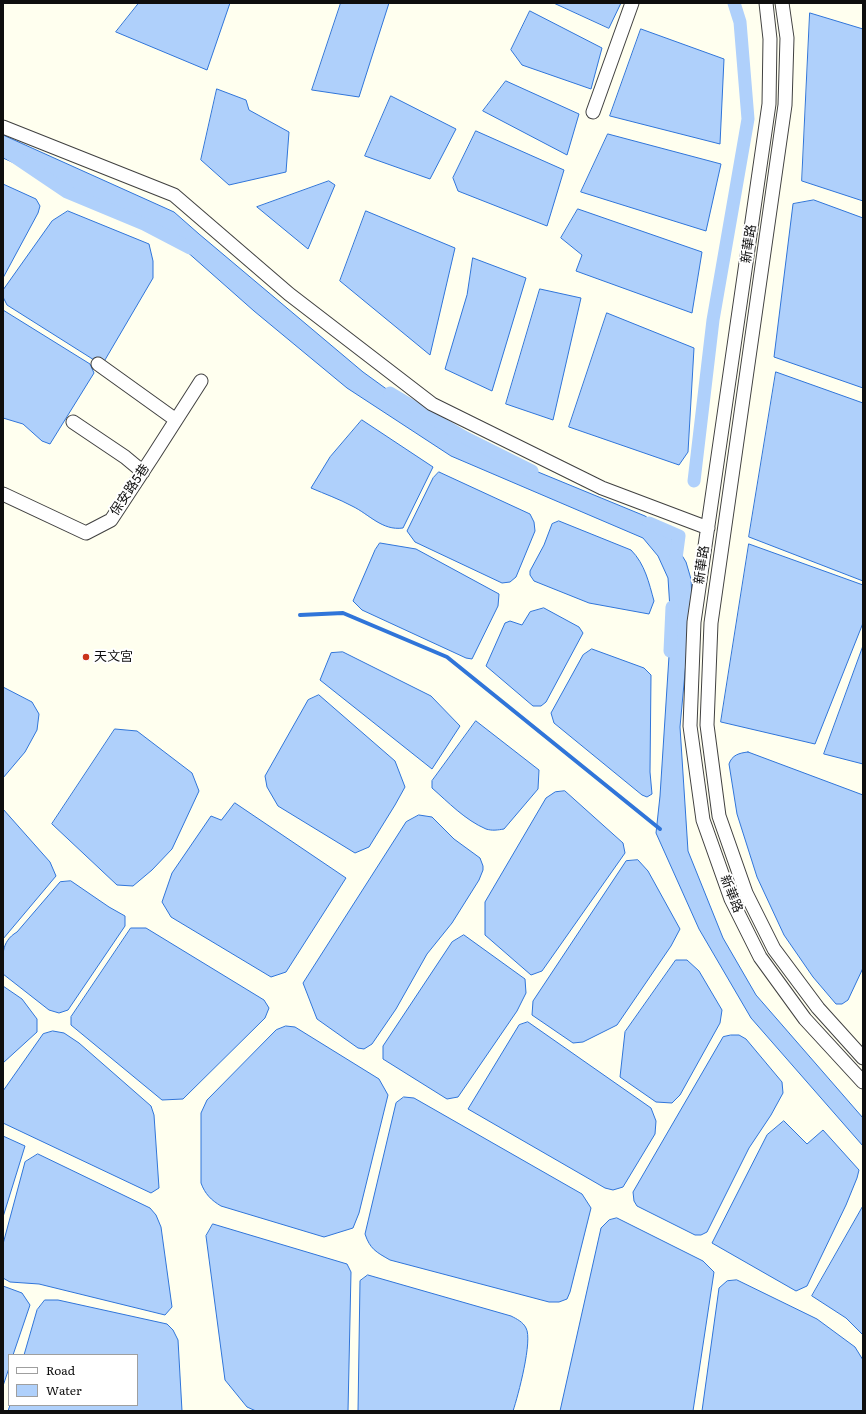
<!DOCTYPE html>
<meta charset="utf-8">
<style>
body{margin:0}
#map{position:relative;width:866px;height:1414px;overflow:hidden;background:#ffffef;font-family:Literata,serif}
canvas{display:block}
.frame{position:absolute;inset:0;border:4px solid #0e0e0e;pointer-events:none}
.legend{position:absolute;left:8px;top:1354px;width:130px;height:52px;box-sizing:border-box;background:#fff;border:1px solid #9f9f9f;margin:0;padding:5px 7px;list-style:none;font-size:12px;color:#0e0e0e}
.legend li{display:flex;align-items:center;gap:8px;height:20px}
.legend b{width:20px;border:1px solid #9f9f9f}
</style>
<div id="map">
<canvas width="866" height="1414"></canvas>
<div class="frame"></div>
<ul class="legend">
<li><b style="height:5px;background:#fff"></b>Road</li>
<li><b style="height:11px;background:#afd0fb"></b>Water</li>
</ul>
</div>
<script>
const ctx = document.querySelector('canvas').getContext('2d');
ctx.lineJoin = 'round';
function paint(path, color) {
  ctx.fillStyle = color;
  ctx.fill(path, 'evenodd');
}
function stroke(path, color, width, dash) {
  ctx.strokeStyle = color;
  ctx.lineWidth = width;
  ctx.lineCap = dash ? 'butt' : 'round';
  ctx.setLineDash(dash || []);
  ctx.stroke(path);
}
function write(font, color, halo, rows, align = 'center') {
  ctx.font = font + ' Literata,"Noto Sans TC",serif';
  ctx.lineWidth = 4;
  ctx.setLineDash([]);
  ctx.textBaseline = 'middle';
  ctx.strokeStyle = halo;
  ctx.fillStyle = color;
  for (const [text, x, y, turn = 0] of rows) {
    ctx.save();
    ctx.translate(x, y);
    ctx.rotate((+turn || 0) * Math.PI / 180);
    ctx.textAlign = isNaN(turn) ? turn : align;
    if (halo) ctx.strokeText(text, 0, 0);
    ctx.fillText(text, 0, 0);
    ctx.restore();
  }
}
const water = new Path2D(`
 M139,3H230L207,70L116,32Z
 M341,3H389L359,97L312,90Z
 M554,3H621L609,28Z
 M530,11L602,48L591,89L522,65L511,50Z
 M810,13L863,29V201L802,181Z
 M641,29L724,59L720,144L610,116Z
 M506,81L579,114L567,155L483,111Z
 M217,89L246,100L249,110L289,132L286,172L229,185L201,160Z
 M391,96L456,129L430,179L365,156Z
 M476,131L564,170L547,226L458,191L453,178Z
 M608,134L721,164L706,231L581,192Z
 M3,135L174,212L199,234L363,372L443,430L470,444L645,516L667,531L686,562L691,579L692,597L680,727L688,851L723,938L756,995L863,1118V1146L751,1018L699,929L656,833L660,796L671,625L668,578L658,556L643,538L451,456L347,388L254,311L159,227L3,158Z
 M329,181L335,185L308,249L257,207Z
 M3,184L36,199L40,206L38,213L3,278Z
 M814,200L863,218V388L774,357L793,204Z
 M578,209L702,252L692,313L576,271L582,255L561,238Z
 M68,211L149,244L153,261V278L102,365L7,305L3,297V290L52,221Z
 M366,211L455,248L430,355L340,281Z
 M473,258L526,278L492,391L445,369L467,295Z
 M540,289L581,298L553,420L506,404Z
 M3,310L90,364L94,373L50,444L42,441L23,424L3,418Z
 M607,313L694,348L688,452L679,465L569,427Z
 M776,372L863,403V581L749,537Z
 M362,420L433,467L403,528C382,531 369,514 352,506C339,499 325,494 311,488L330,457Z
 M439,472L530,514L534,522L535,531L516,577L510,582L502,583L415,542L407,531L433,478Z
 M559,521L631,550C645,564 649,583 654,601L649,614L589,603L534,581L530,575V571L544,545L552,524Z
 M380,543L416,549L499,594L498,606L472,659L466,658L362,610L353,601L375,550Z
 M749,544L863,585V623L815,744L721,722Z
 M544,608L579,627L583,633L546,702L541,706H533L486,666L505,623L510,621L522,625L530,612Z
 M863,646V764L824,754Z
 M592,649L644,668L651,675L650,772L652,794L647,797L642,795L554,723L551,713L583,655Z
 M343,652L431,696L460,726L432,769L320,680L331,653Z
 M3,687L32,702L39,714L37,730L25,752L3,778Z
 M319,695L395,761L405,787L395,805L369,847L355,853L278,806L267,787L265,776L308,700Z
 M476,721L539,770L538,789L504,829C498,830 492,831 486,829C465,820 448,802 432,788V781Z
 M115,729L137,731L192,773L199,791L172,849L152,870L133,886L117,885L52,824Z
 M748,752L863,795V968L848,1000L842,1004H836L813,977L784,935L757,877L737,814L729,764C732,755 739,753 748,752Z
 M565,791L623,843L625,853L542,971L531,975L485,935V902L546,798L555,792Z
 M235,803L346,878L286,972L271,977L171,917L162,902L172,873L211,816L221,820Z
 M3,809L50,862L56,876L3,939Z
 M419,815L432,817L454,839L480,858L483,866V870L479,880L452,923L427,954L396,1009L372,1044L364,1049L358,1048L317,1019L303,983L406,822Z
 M638,860L648,871L680,929L671,946L617,1025L583,1042L573,1043L532,1015L533,1001L626,861Z
 M71,881L109,907L125,916V926L68,1010L59,1013L49,1010L3,974C3,957 0,942 17,932L60,882Z
 M131,928H146L264,1000L269,1008L265,1018L183,1099L162,1100L71,1025V1017Z
 M464,935L525,979L526,993L517,1011L458,1097L447,1099L383,1059V1046L452,942Z
 M676,960H687L699,971L722,1010L720,1023L680,1095L672,1103L656,1102L620,1077L625,1032Z
 M3,986L22,999L37,1019V1032L3,1063Z
 M528,1022L651,1108L656,1121L655,1134L623,1187L613,1190L605,1188L468,1109L519,1025Z
 M286,1026L295,1027L379,1079L388,1095L359,1213L353,1228L324,1237L221,1206C211,1200 205,1194 201,1183V1113L207,1100L276,1030Z
 M53,1031L64,1033L79,1043L151,1106L154,1115L159,1188L151,1193L3,1123V1091L43,1034Z
 M731,1035H739L746,1039L782,1082L783,1093L771,1115L749,1148L707,1232L701,1235H695L637,1206L634,1201L633,1192L723,1037Z
 M404,1097L414,1098L582,1194L591,1208L570,1292L567,1299L559,1302H549L390,1260C376,1252 370,1249 365,1234L396,1103Z
 M784,1121L807,1144L823,1130L859,1170L857,1178L846,1205L807,1286L796,1291L712,1243L767,1135Z
 M3,1136L25,1146L3,1217Z
 M38,1154L150,1208L156,1215L161,1227L172,1307L165,1315L39,1284L10,1282L3,1278V1244L25,1162Z
 M863,1206V1335L846,1318L812,1296Z
 M617,1218L703,1261L714,1272L693,1411H560L601,1228L609,1220Z
 M213,1224L347,1264L351,1272L348,1411H256L247,1407L225,1380L206,1236Z
 M368,1275L511,1316C517,1319 523,1322 526,1328C533,1340 518,1396 513,1411H358L360,1281Z
 M737,1280L817,1319L855,1347L863,1360V1411H702L719,1288L727,1281Z
 M3,1286L22,1293L30,1305L13,1355H9V1368L3,1386Z
 M45,1300H58L167,1324L173,1330L178,1340L182,1411H8L10,1405H137V1355H24L37,1310Z`);
paint(water, '#afd0fb');
stroke(water, '#3075d9', 1);
stroke(new Path2D(`
 M300,615L343,613L447,657L660,829`), '#3075d9', 4);
stroke(new Path2D(`
 M3,149L67,192L144,224L190,248
 M390,393L464,437L532,471
 M694,481L713,320L748,119L740,22L734,3
 M649,523L679,536L675,566
 M670,651L672,607`), '#afd0fb', 13);
const minor = new Path2D(`
 M766,3L770,39L769,104L694,622L690,726L703,820L731,899L760,957L805,1019L863,1082
 M782,3L787,38L785,105L711,623L707,725L719,816L746,893L774,949L818,1008L863,1058
 M593,112L632,3
 M3,127L174,195L289,294L432,404L602,488L708,528
 M98,364L176,420
 M73,422L125,457L143,472
 M3,494L86,533L111,520L153,456L201,381`);
stroke(minor, '#414141', 15);
stroke(minor, '#fff', 13);
for (const [x, y, r, color] of [
 [86,657,4,"#ca331a"]
]) {
  const dot = new Path2D();
  dot.arc(x, y, r, 0, 2 * Math.PI);
  ctx.fillStyle = color;
  ctx.fill(dot);
  stroke(dot, '#fff', 1.5);
}
write('13px', '#0e0e0e', '#fff', [
 ["新華路",749,244,-82],
 ["保安路5巷",130,490,-56],
 ["新華路",702,565,-82],
 ["新華路",731,894,68]
]);
write('13px', '#0e0e0e', '#fff', [
 ["天文宮",94,657]
], 'left');
</script>
